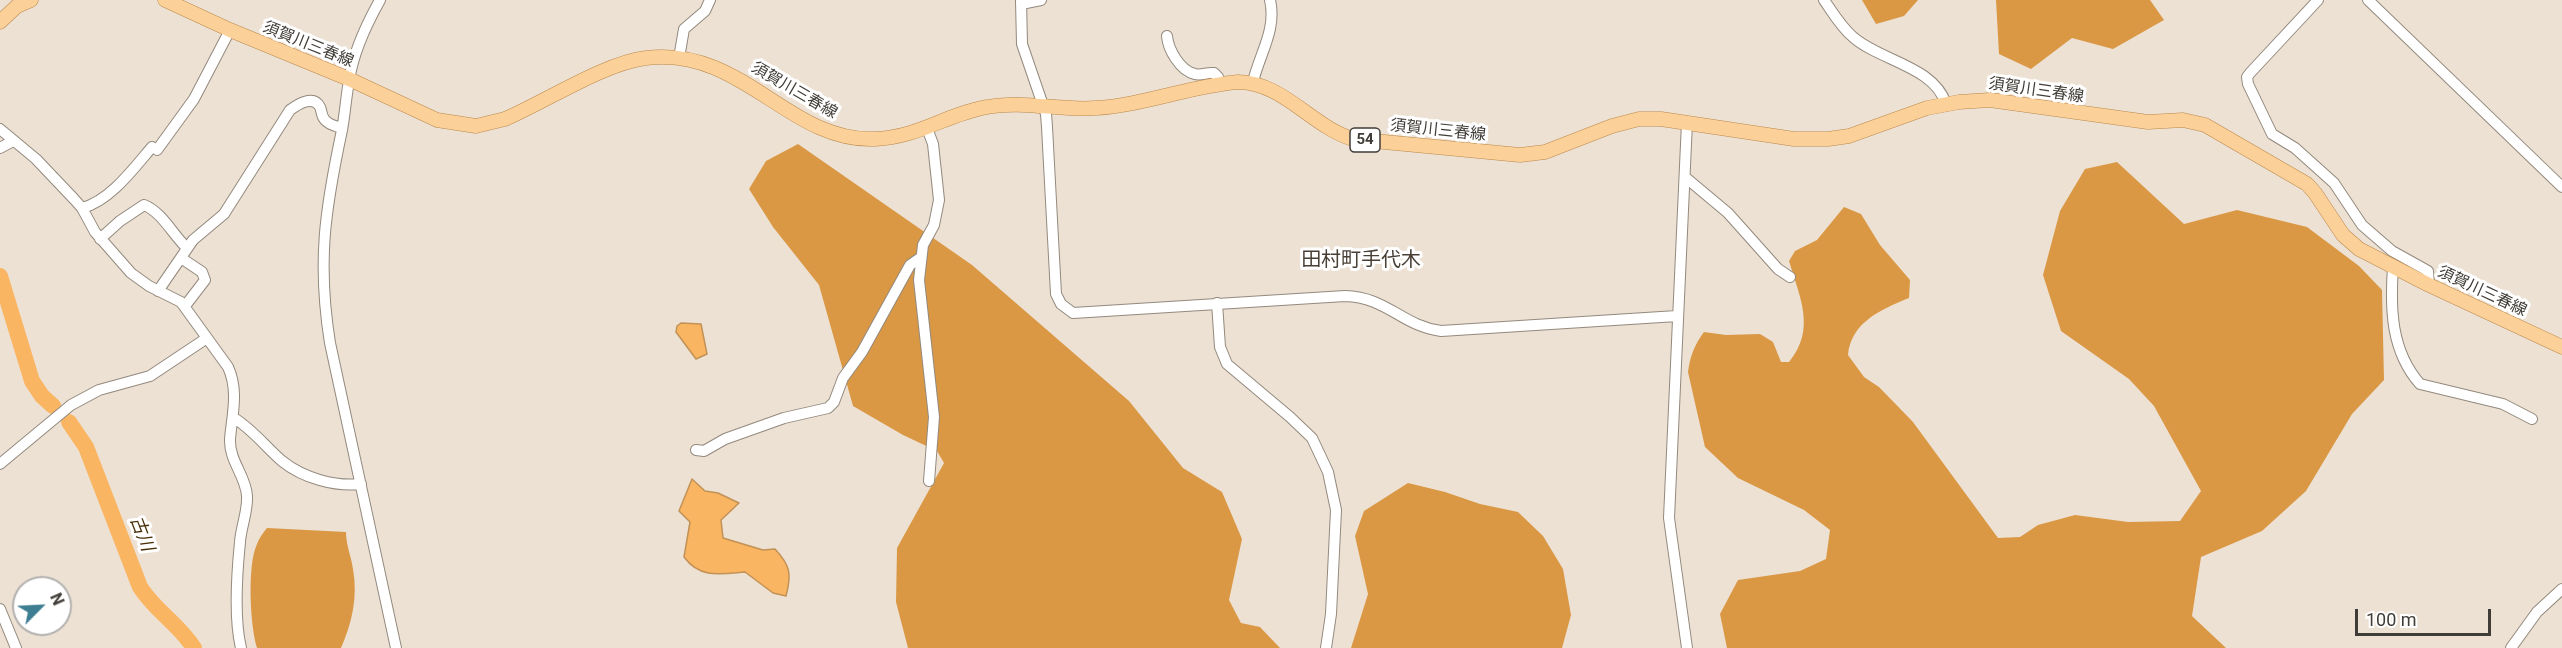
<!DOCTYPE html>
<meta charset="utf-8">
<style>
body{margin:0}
#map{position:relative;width:2562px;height:648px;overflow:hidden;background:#ede1d4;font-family:Roboto,sans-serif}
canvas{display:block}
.north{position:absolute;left:12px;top:576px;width:60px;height:60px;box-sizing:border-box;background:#fff;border:2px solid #b3b1af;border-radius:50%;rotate:66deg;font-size:16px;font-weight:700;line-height:24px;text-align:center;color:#403c37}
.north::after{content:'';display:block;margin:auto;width:21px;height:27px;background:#3e7e92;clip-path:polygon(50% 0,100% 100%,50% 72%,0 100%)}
.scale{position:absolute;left:2355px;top:609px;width:136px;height:27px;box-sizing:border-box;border:3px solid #403c37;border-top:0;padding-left:8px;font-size:18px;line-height:21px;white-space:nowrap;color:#403c37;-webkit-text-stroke:4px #fff;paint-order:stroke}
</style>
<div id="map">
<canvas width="2562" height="648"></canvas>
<div class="north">N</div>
<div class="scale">100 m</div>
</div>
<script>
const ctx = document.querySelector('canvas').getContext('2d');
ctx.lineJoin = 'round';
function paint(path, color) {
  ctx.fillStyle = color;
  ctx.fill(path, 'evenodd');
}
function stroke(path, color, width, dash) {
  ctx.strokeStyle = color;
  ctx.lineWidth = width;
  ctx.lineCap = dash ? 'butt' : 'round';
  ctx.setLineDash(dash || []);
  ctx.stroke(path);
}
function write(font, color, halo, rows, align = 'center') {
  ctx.font = font + ' Roboto,"Noto Sans JP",sans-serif';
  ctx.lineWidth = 6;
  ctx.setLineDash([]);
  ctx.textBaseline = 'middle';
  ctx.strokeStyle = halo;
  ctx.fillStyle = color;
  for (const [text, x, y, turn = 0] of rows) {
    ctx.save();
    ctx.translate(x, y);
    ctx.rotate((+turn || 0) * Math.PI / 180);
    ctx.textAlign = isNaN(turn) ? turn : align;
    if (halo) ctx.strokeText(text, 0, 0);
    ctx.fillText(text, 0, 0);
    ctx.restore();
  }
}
paint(new Path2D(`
 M1862,0H1918L1904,16L1876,24Z
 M1996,0H2150L2164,20L2113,49L2072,38L2031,69L1999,54Z
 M798,144L972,265L1129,401L1183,468L1222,492L1242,539L1229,600L1241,623L1260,627L1280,648H908L896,602L897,548L944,463L937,451L903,435L853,406L819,285L773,227L749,189L766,161Z
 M2117,162L2184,224L2237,210L2307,227L2359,266L2382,290L2384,380L2352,414L2306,491L2262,531L2201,557L2192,616L2226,648H1727L1720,614L1738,580L1800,571L1826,559L1830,530L1804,510L1738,478L1705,447L1688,372C1690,356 1695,344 1704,332L1726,335L1760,334L1773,342L1781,362H1789C1816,329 1800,298 1789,261L1795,251L1817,240L1844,207L1861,214L1880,245L1910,280L1909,298C1882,309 1851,322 1848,355L1864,377L1879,387L1913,422L1998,538L2020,537L2038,525L2075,515L2128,522L2180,521L2201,491L2154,406L2129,379L2061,331L2043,275L2060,211L2085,169Z
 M1408,483L1445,492L1480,504L1518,512L1543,536L1563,569L1571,615L1562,648H1351L1368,594L1355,536L1364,511Z
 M267,528L346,532C346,545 351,556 353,569C358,597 352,623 341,648H257C250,626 247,565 257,544C259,538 263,533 267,528Z`), '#da9844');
const water = new Path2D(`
 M681,323L701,324L707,354L696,359L676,332L677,326Z
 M692,479L705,491L718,493L739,503L721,520L723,538L763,550L775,549C790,565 792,574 786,596L773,593L745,572C721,574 700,579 684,557L690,522L679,511Z`);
paint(water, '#f9b562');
stroke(water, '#c29155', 1.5);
stroke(new Path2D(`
 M0,276L32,381L42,396L53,406
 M69,422L86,447L140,587C156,612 178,623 194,648`), '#f9b562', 16);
const minor = new Path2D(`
 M380,0C366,25 353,52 349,81C346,97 345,114 342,130C325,210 317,262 330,343L396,648
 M1021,0L1022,44L1046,114L1047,127L1056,294L1061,304L1073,313L1345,296C1387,297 1402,326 1441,331L1677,316
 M1824,0C1833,13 1841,27 1853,37C1880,61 1934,66 1946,104
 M2318,0L2250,73L2247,77L2248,84L2272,134L2295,148L2334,183L2362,225L2392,251L2428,271L2429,285
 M2368,0L2562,187
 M1021,4L1041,0
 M1167,36C1168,49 1180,71 1195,74C1201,76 1207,72 1214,73L1218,77L1215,85
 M679,58L684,29L705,11L710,0
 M1253,82C1259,55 1277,30 1270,0
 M1687,122L1669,518L1687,648
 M927,128L933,144L939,200L934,225L923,245L919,280L934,417L929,481
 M0,129L36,159L74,199L82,208L95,232L131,273L149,286L181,302L228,367C239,391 232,415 230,439C229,461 246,476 247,496C248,511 241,527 240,542C237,572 234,619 241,648
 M0,148L13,141
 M157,150L194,99L230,30
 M1685,177L1728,213L1778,269L1790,277
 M82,208C110,201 134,168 152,147
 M100,239L120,221L144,205C162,212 173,235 187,248
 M181,258L202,272L205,280L185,306
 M2393,267C2390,309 2391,351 2420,384L2503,404L2532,419
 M158,291L193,240L224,214L290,110C297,105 313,94 320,107C322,111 321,116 325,120C329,125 336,126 342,128
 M1217,303L1220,347L1227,364L1290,417L1312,438L1328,472L1336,510L1331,614L1326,648
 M234,418C252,429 266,447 282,461C303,478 335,487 361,484
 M696,450L704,451L725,439L784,418L828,408L834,402L843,378L862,352L910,265L920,258
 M0,464L71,405L99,390L150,376L207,338
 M0,609L16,648
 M2511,648L2537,612L2562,589`);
const major = new Path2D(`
 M165,0L230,30L349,79L437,120L476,126L505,119C545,102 604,63 646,58C743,46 789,143 875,139C920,137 946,114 987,107C1023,100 1060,111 1096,108C1144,105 1190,86 1238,82C1283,82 1312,127 1353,139L1520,155L1545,152L1612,126L1639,119H1661L1794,139H1828L1849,136L1927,108L1959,102L1990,100L2148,122L2183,120L2205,125L2307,184L2315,193L2343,235L2359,249L2429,285L2562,347
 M0,22L17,6L31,0`);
stroke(minor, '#93897d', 12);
stroke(major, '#b9884a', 15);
stroke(minor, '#fff', 10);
stroke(major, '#fcd099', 14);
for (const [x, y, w] of [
 [1365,140,30]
]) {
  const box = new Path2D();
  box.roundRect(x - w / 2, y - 12, w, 24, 4.5);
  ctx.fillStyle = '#fff';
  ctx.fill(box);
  stroke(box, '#403c37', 1.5);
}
write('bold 15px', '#403c37', null, [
 ["54",1365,140]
]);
write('16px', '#403c37', '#fff', [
 ["須賀川三春線",308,45,22],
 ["須賀川三春線",794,91,30],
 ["須賀川三春線",2036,91,8],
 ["須賀川三春線",1438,131,6],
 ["須賀川三春線",2482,292,25]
]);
write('italic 18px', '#482e09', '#fff', [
 ["古川",141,534,69]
]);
write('20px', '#483f35', '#fff', [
 ["田村町手代木",1361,261]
]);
</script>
